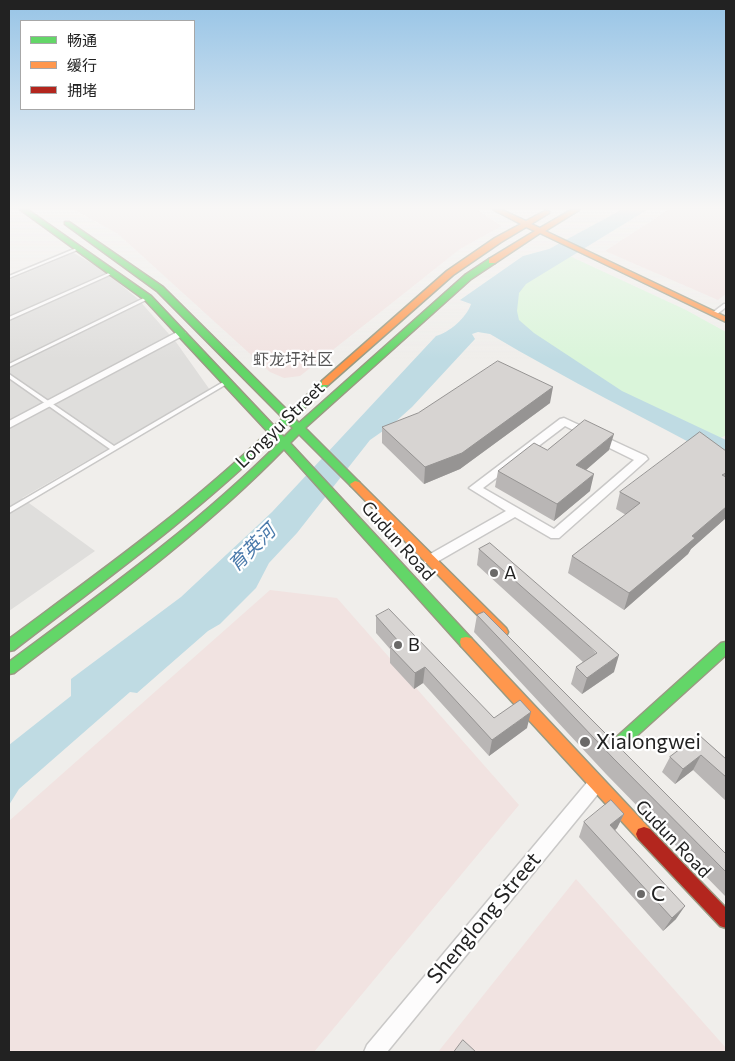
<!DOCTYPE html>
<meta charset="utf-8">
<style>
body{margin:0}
#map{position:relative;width:735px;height:1061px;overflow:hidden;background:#f0eeeb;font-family:Commissioner,"Noto Sans SC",sans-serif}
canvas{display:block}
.frame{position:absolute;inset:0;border:10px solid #222;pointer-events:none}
.legend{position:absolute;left:20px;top:20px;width:175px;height:90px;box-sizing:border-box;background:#fff;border:1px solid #a7a7a7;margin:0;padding:6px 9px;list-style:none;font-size:15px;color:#222}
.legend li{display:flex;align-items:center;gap:10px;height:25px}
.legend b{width:25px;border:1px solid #a7a7a7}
</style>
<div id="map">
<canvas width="735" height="1061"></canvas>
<div class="frame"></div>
<ul class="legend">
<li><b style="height:6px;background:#63d668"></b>畅通</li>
<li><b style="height:6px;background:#ff974d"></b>缓行</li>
<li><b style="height:6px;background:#b3261e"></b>拥堵</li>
</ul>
</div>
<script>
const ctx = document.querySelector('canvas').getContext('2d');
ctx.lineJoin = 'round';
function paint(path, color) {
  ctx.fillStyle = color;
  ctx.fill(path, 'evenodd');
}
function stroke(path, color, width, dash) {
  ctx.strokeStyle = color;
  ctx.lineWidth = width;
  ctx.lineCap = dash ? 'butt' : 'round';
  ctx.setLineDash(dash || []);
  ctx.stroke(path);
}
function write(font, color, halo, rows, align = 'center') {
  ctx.font = font + ' Commissioner,"Noto Sans SC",sans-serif';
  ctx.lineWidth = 4.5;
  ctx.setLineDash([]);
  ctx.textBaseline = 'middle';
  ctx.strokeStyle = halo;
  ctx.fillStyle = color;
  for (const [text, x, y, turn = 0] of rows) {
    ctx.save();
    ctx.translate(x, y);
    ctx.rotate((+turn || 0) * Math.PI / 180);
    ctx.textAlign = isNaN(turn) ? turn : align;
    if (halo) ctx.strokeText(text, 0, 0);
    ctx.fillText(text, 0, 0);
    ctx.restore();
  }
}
paint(new Path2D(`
 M74,253L103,270L138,299L176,342L210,390L22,498L95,551L9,611V280Z`), '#dfdedc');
paint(new Path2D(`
 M75,210H477L502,226L460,249L300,376L284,378L270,372L118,234Z
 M668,210H726V294L718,300L605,251Z
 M270,590L337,598L519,805L314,1052H9V821Z
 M576,879L726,1048V1052H438Z`), '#f1e3e1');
paint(new Path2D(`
 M561,252L686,310L726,332V435L710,444L480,312Z`), '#daf5da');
paint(new Path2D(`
 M621,210H647L526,284L519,293L517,311L519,320L534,333L622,391L726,440V462C647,419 567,380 490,334L478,332L472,334L475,339L412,407L393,424L370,440L297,533L269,563L256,588L220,624L208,631L137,693L130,692L19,789L9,805V745L71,696V679L181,597L272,512L436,336C449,333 467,317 471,304L460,300L523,256L549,249Z`), '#bfdbe3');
const lane = new Path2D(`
 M79,247L82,248L9,278V276Z
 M111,272L114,273L9,320V317Z
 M146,297L150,298L9,367V364Z
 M724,304H726V307L716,315H712V313Z
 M9,374L114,446L225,381L227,380L230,382L9,513V508L110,449L9,378Z`);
const street = new Path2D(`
 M181,330L186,333L184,335L9,428V421Z
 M564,418L646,456L648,459L559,538H551L515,517L435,563H425L424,560L425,557L506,511L469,488L560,419ZM565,426L634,460L554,529L483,488Z
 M596,776L602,779L604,784L602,789L387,1052H364L367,1045L590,779Z`);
const fast = new Path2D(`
 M21,210H28L151,296L274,426L283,418L157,291L65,224V222H69L163,287L289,412L322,381H328V385L294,418L299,423L465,275L489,259H495V263L471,279L305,428L359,482L360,484L359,486H351L299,434L290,443L471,638L472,642L471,646L466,647L461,646L284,449C202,533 107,602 14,673L9,674V662C102,593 196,526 279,443L274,438C194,516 102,582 14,650L9,651V639C98,573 188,509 268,432L145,300ZM288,423L293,428L284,437L279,432Z
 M726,642V655L621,750L616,752L611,750L609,746L611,742L721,643Z`);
const slow = new Path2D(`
 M494,210H502L526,221L545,211H549V213L531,224L540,228L571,210H579L545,231L726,317V322L540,233L495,263H489V259L535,231L526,227L501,242L453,275L328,385H322V381L447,271L495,238L521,224Z
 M355,481L359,482L506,628L508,632L506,636L502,637L498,636L351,486L350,484Z
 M466,637L471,638L650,829L652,834L650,839L644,841L638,839L461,646L460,642L461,638Z`);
const jam = new Path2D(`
 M644,827L650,829L726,908V928L720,926L638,839L636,834L638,829Z`);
stroke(lane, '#c9c8c7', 3);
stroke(street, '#c9c8c7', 3);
stroke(fast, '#999a82', 3);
stroke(slow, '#999a82', 3);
stroke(jam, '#999a82', 3);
paint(lane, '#fdfcfc');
paint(street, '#fdfcfc');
paint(fast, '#63d668');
paint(slow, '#ff974d');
paint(jam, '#b3261e');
paint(new Path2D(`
 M550,403L460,469L424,484L382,443V427Z
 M547,450H609L586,470L590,491L554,521L495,487L498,471Z
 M726,451V518L691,549L688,554L624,610L568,573L572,556L626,515L616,509L620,492Z
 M490,543L614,672L582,694L571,684L576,667L583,662L477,565L479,549Z
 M477,615L725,853H726V897L606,774L474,632Z
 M376,616L494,718L527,728L489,756L423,683L414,689L390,663V649L376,633Z
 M699,735L726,759V801L693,770L675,784L662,772L670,757Z
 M624,814L617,828L615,831L676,919L663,931L579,837L584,822Z`), '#b9b6b5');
paint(new Path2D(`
 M553,387L550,403L460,469L424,484L425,467Z
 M614,434L609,450L572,482L576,465Z
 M594,474L590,491L554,521L557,504Z
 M726,507V518L691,549L688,554L624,610L629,593L692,536Z
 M619,655L614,672L582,694L587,678Z
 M425,667L423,683L414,689L415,673Z
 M531,712L527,728L489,756L492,740Z
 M701,755L693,770L675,784L683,769Z
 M624,814L617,828L603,840L610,825Z
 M685,906L676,919L663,931L672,918Z`), '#969493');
const building = new Path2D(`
 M498,361L553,387L462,453L425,467L382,427L418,413Z
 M585,420L614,434L576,465L594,474L557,504L498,471L534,443L547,450Z
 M700,432L726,451V473L722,475L726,477V507L692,536L695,538L629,593L572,556L640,503L620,492Z
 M490,543L619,655L587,678L576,667L597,653L479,549Z
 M389,609L494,718L520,700L531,712L492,740L425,667L415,673L390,647L399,642L376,616Z
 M484,612L725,853H726V872L613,758L477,615Z
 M699,735L726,759V777L701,755L683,769L670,757Z
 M611,800L624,814L610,825L685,906L672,918L584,822Z
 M463,1040L476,1052H454Z`);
paint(building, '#d7d4d2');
stroke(building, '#969493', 1);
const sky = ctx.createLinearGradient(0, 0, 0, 359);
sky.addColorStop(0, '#97c4e6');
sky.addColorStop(0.58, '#f8f7f6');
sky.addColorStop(1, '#f8f7f600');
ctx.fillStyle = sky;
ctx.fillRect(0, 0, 735, 359);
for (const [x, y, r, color] of [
 [494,573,5,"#6a6968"],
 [398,645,5,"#6a6968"],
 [585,742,6,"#6a6968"],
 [641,894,5,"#6a6968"]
]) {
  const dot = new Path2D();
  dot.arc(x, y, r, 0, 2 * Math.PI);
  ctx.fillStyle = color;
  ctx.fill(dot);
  stroke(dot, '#fff', 2);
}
write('16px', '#555', '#fff', [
 ["虾龙圩社区",293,360]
]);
write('18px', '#222', '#fff', [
 ["Longyu Street",280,425,-44],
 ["Gudun Road",398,541,48],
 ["Gudun Road",673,839,46]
]);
write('18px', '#222', '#fff', [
 ["A",504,573],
 ["B",408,645]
], 'left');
write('italic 19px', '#4a7aab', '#fff', [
 ["育英河",252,548,-45]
]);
write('21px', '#222', '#fff', [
 ["Xialongwei",596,742],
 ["C",651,894]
], 'left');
write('21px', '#222', '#fff', [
 ["Shenglong Street",484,918,-50]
]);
</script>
